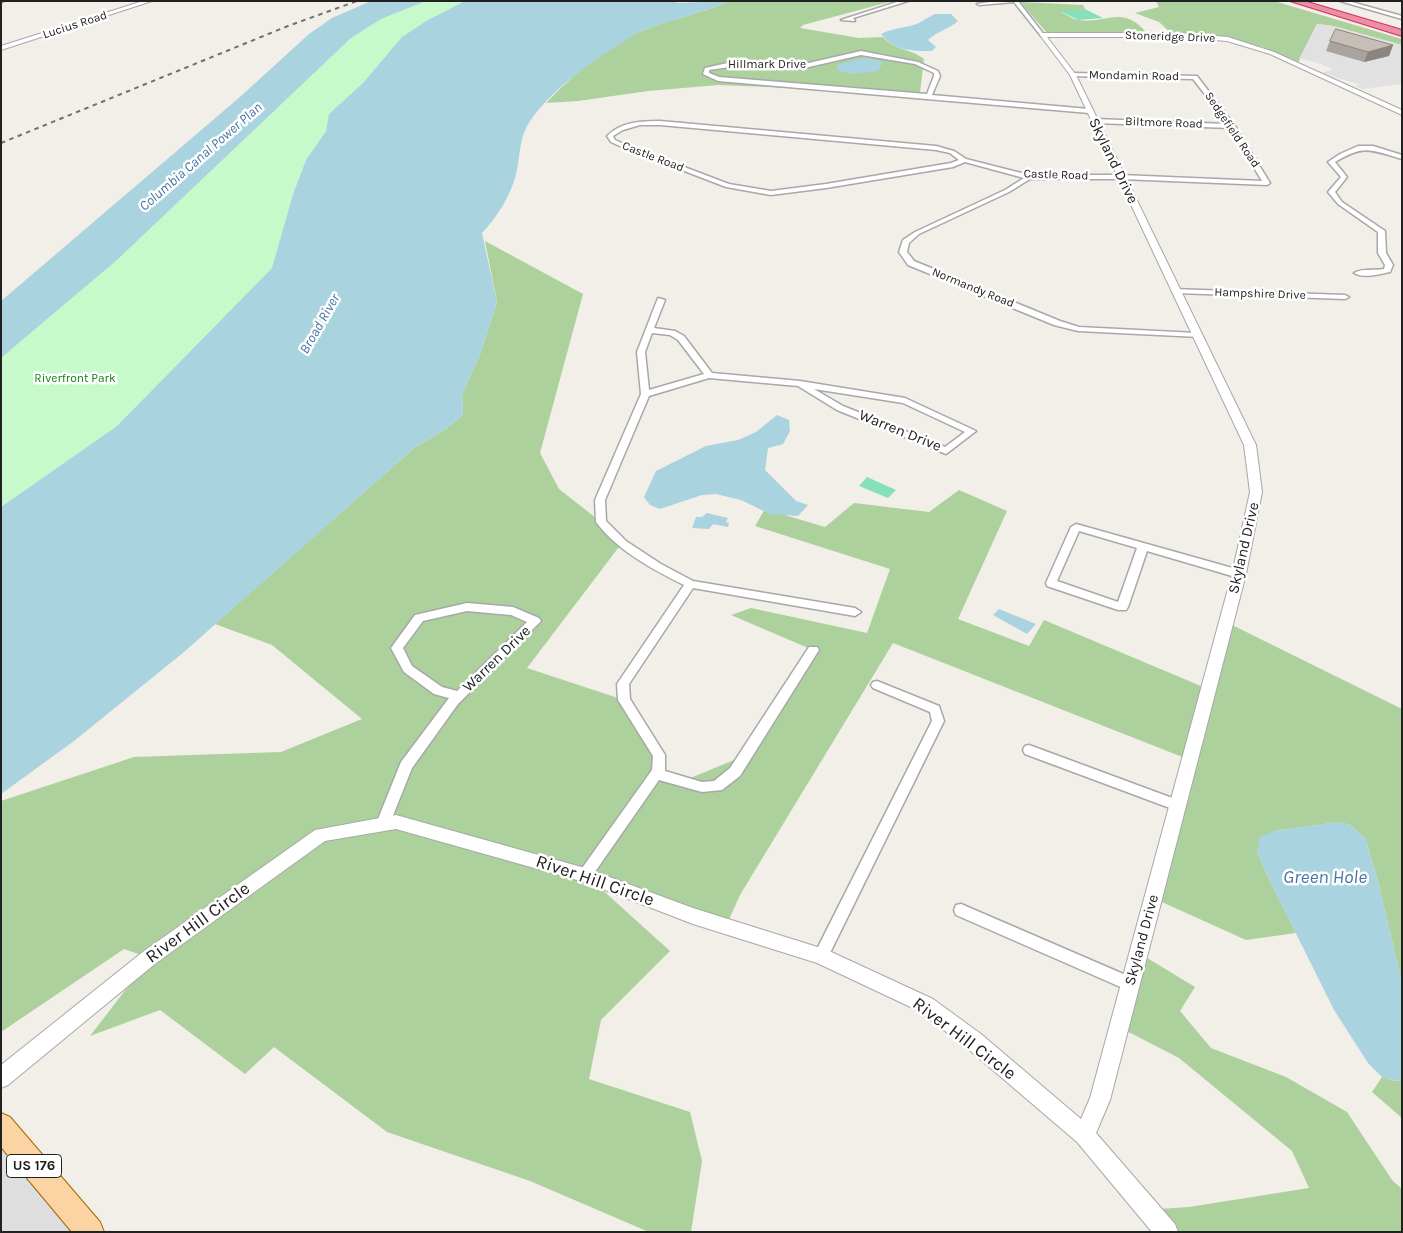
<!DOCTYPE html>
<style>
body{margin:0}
#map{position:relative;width:1403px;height:1233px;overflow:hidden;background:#f2eee8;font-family:Karla,sans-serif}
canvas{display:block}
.frame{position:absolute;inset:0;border:2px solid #212121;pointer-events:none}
</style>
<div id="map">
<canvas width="1403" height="1233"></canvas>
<div class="frame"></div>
</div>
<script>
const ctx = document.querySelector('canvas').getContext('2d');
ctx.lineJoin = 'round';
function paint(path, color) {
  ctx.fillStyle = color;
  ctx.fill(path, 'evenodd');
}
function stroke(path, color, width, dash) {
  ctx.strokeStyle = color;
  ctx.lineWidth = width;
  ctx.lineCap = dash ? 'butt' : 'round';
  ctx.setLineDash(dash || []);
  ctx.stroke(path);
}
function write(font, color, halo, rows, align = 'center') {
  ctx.font = font + ' Karla,sans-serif';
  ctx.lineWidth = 5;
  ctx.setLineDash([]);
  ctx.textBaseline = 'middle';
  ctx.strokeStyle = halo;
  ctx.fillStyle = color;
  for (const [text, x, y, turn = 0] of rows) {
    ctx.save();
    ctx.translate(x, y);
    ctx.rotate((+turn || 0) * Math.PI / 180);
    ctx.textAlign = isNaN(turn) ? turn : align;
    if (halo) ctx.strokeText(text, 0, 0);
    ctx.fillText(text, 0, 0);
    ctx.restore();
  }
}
paint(new Path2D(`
 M1,1126L90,1232H1Z`), '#dfdede');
paint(new Path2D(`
 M729,1L889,2L803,25L800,28L859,38L883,37C896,51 910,48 924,59L920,93L718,85L648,91L578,101L546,103C572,76 607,46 641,31C670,19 701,14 729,1Z
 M1156,1H1274L1402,39V45L1333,26L1317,24L1298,63L1263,47L1222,37L1171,33L1159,22L1135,13L1159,7Z
 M1020,2L1083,5L1085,9L1061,12C1066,14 1073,20 1079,20C1108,24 1122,4 1147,33H1047Z
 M485,241L583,294L540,453L559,489L601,522L622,543L527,668L624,700L659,755L658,772L681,782L746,755L813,650L731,615L751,608L867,633L890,569L755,526L765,509L825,527L854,503L929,512L959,490L1007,511L958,619L1029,646L1044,620L1208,689L1226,622L1402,709V984L1378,881L1365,838L1350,825L1339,822L1274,831L1257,850L1264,869L1296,933L1246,940L1153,898L1190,760L893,643L740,895L726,926L587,876L670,951L601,1020L589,1079L690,1112L702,1161L691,1232H649L530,1181L387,1132L274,1047L245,1074L160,1010L90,1036L150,958L124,949L1,1032V801L134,757L281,752L362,719L272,645L215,624L414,448L444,430L463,415L462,394L479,357L497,302Z
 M1139,953L1195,987L1180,1011L1211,1048L1286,1077L1347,1112L1392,1180L1402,1189V1232H1167L1160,1209L1189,1207L1309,1188L1292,1151L1179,1058L1119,1027Z
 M1382,1077L1394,1081L1402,1080V1118L1372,1092Z`), '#add19d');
paint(new Path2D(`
 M426,1H465L428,20L389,52L363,83L329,114L326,131L306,160L293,193L272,268L117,426L1,507V358L117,260L351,38L381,19Z`), '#c7faca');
paint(new Path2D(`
 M1085,9L1103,18L1078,20L1060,11Z
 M867,477L896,490L888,498L859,486Z`), '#87e0bc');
paint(new Path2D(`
 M1317,24L1333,26L1402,45V84L1362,89L1355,86L1361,85L1322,73L1333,69L1312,61L1299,59Z`), '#e1e1e1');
paint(new Path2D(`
 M371,1H426L381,19L351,38L117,260L1,358V301L240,97L309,34L332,18Z
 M465,1H678L676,3L729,1C701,13 672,20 643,30C635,34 628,39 620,44C589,63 546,94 527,126C519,141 520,158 516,174C511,195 497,217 482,233L497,302L479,357L462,394L463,415L444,430L414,448L184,652L74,741L1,794V507L117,426L272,268L293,194L306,160L326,131L329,114L363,83L402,37L428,20Z
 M935,14H951L958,21C948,30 937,31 928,40L936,47L932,51C911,51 895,51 881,34C893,28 904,28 917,24C923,21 928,17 935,14Z
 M866,57L883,62L878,71L851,74L838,70L837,65Z
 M777,415L789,420L790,431L783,444L768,448L765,470L796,501L808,505L798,516L770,514L741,500L716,494L702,495L660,509L650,505L644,497L656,471L706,446L738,440L756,432Z
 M707,513L728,518L726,522L729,523L728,527L713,524L709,529L692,528L696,517H702Z
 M999,609L1036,624L1027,634L993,615Z
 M1339,822L1350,825L1365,838L1378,881L1402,984V1080L1394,1081L1382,1077L1368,1063L1334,1010L1264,869L1257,850L1260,837L1274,831Z`), '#a9d3df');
const minor = new Path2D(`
 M1,1H4L2,2Z
 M900,1H908L853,18L855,21L841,20Z
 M996,1H1018L1045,36H1041L1014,2L979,5L977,4Z
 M1340,1H1348L1402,16V19Z
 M861,51L918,62L938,71L940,76L932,95L1089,109L1092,111L1089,113L718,81L703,74L705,68L732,62L800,65ZM861,55L915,64L934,73V76L927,94L719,77L709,73V70L743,65L800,69Z
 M1073,73L1197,76L1235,126L1270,183L1267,185L1121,179H1030L1009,192L919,234L909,243L907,252L914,261L1060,321L1079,327L1196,333H1199V337L1078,331L1054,325L908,265L899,252L903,240L915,232L1005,190L1024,178L965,162L953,167L826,188L771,195L726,187L622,147L611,142L607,136C621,122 641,121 660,121L936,146L954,151L966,159L1029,175H1121L1262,181L1230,128L1095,123L1092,121L1095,119L1228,124L1193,79L1071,76ZM640,125H660L936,150L950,153L959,160L951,163L826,184L771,191L729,184L626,145L615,140L613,136L623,130Z
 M1358,146H1373L1402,155V159C1370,150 1365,144 1335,162L1347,177L1335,192L1342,202L1385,231L1386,253L1393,265L1390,272C1379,274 1364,279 1354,273C1362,268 1375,271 1384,269L1385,265L1378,253V232L1338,204L1328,192L1341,177L1328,162L1340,154Z
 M1173,289L1345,295L1349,297L1345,299L1176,293H1173Z
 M658,298L665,300L654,328L675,331L684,336L712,373L800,381L905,398L976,431L946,454L837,410L798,386L709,378L649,396L605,500L606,521L626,541L661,564L693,581L855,608L861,612L855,616L693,588L629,684L630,699L665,755V771L702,782L714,781L730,768L809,647H817L819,650L740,776L722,790L702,792L659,780L590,879L585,881L580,879L578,875L580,871L652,770L653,756L618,700L617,684L684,585C652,569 618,551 596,522L595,500L641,394L637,352ZM652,333L670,335L678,340L704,374L649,390L645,352ZM814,389L903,403L965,432L945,447L843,406Z
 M1076,524L1243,571L1244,574L1239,578L1147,551L1128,607L1126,610H1118L1047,586L1046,583L1071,527ZM1079,531L1137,548L1118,602L1057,581Z
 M467,603L513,607L539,618L541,621L458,704L412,768L388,828L383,830L378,828L376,824L401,762L449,698L434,694L404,672L391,648L415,615ZM467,611L511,615L527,622L457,691L442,687L412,666L403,648L423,621Z
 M877,681L939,706L944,721L826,961L821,963L816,961L814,956L816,951L932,721L930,712L873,688L871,685L873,682Z
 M1029,745L1183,802L1185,806L1183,810L1178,811L1025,754L1023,750L1025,746Z
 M961,904L1135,979L1138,984L1135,989L1130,991L1125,989L956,915L954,910L956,905Z`);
const tertiary = new Path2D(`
 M143,1H152L1,50V46Z
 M1043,33H1178L1228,37L1274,52L1402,110V115L1270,54L1227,41L1178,37H1047L1076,75L1256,445L1262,492L1246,574L1110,1100L1096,1133L1175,1224L1178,1232H1152L1077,1142L967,1048L919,1011L817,963L693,924L584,882L396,829L325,841L156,963L8,1085L1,1088V1065L144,951L315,830L396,815L585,868L693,908L827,950L933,999L981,1034L1081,1119L1090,1098L1232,574L1250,492L1244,445L1070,75L1040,35Z`);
const primary = new Path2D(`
 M1,1113L10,1117L100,1222L104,1232H72L1,1147Z`);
const motorway = new Path2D(`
 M1290,1H1304L1402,30V36Z`);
stroke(minor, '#a8a8a8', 3);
stroke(tertiary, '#a8a8a8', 2);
stroke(primary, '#9f6800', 2);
stroke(motorway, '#dc2968', 2);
paint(minor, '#fff');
paint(tertiary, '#fff');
paint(primary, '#fcd4a3');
paint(motorway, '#e891a2');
stroke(new Path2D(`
 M1,143L288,26L357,1`), '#6f6f6f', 2, [4.5, 4.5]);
paint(new Path2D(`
 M1330,41L1393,45L1389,56L1364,62L1326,51Z`), '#aba39d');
paint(new Path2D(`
 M1393,45L1389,56L1364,62L1368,52Z`), '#8b8580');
const building = new Path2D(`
 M1336,29L1393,45L1368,52L1330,41Z`);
paint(building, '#c7beb7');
stroke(building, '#8b8580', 1);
write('12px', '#212121', '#fff', [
 ["Lucius Road",75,25,-18],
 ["Stoneridge Drive",1170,37,2],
 ["Hillmark Drive",767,65],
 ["Mondamin Road",1134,76,1],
 ["Biltmore Road",1164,123,2],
 ["Sedgefield Road",1232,130,56],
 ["Castle Road",653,157,21],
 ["Castle Road",1056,175,2],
 ["Normandy Road",973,288,22],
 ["Hampshire Drive",1260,294,2]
]);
write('12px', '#0c8315', '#fff', [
 ["Riverfront Park",75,379]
]);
write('italic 14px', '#4676a2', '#fff', [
 ["Columbia Canal Power Plan",201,157,-41],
 ["Broad River",320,324,-60]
]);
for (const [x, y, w] of [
 [34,1166,55]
]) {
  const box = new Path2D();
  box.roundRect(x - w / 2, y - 11.5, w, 23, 4);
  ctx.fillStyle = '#fff';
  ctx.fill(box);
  stroke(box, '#212121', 1);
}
write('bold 14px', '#212121', null, [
 ["US 176",34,1166]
]);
write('15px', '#212121', '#fff', [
 ["Skyland Drive",1113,161,64],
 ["Warren Drive",900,431,22],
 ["Skyland Drive",1244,548,-77],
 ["Warren Drive",497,659,-44],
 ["Skyland Drive",1142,940,-75]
]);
write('18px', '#212121', '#fff', [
 ["River Hill Circle",595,881,19],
 ["River Hill Circle",198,923,-36],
 ["River Hill Circle",964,1039,37]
]);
write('italic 19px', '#4676a2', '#fff', [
 ["Green Hole",1325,878]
]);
</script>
